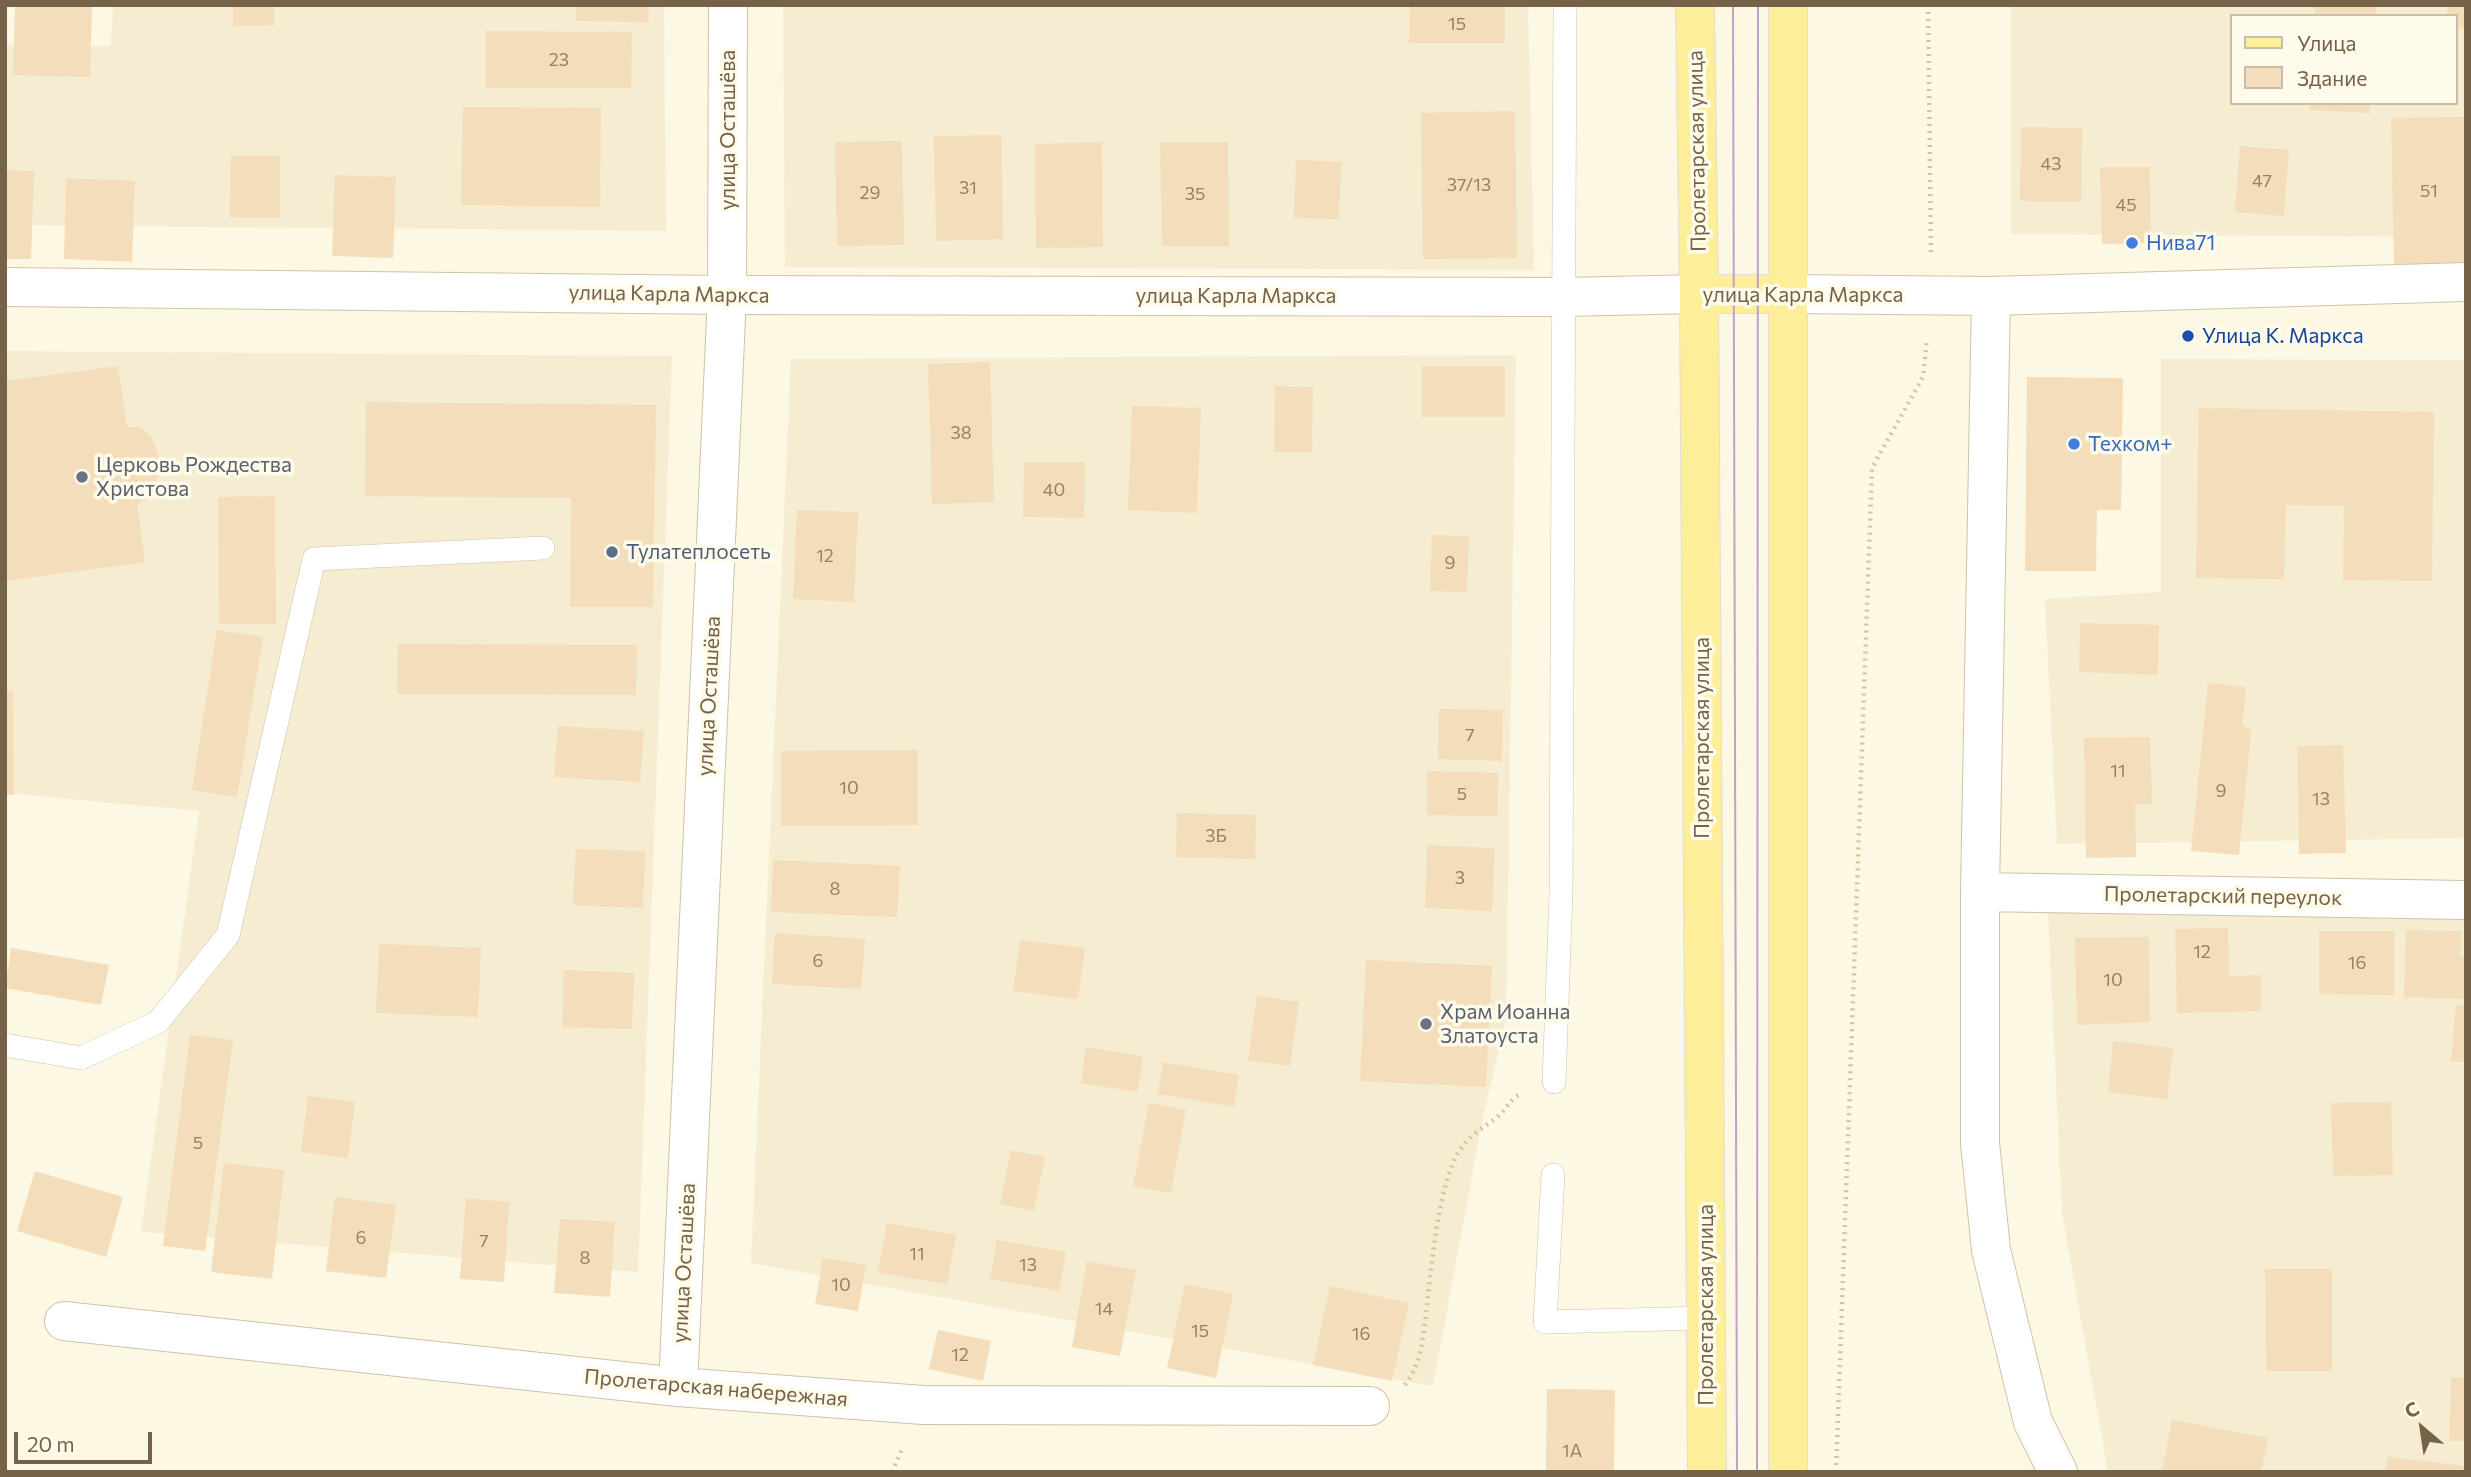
<!DOCTYPE html>
<meta charset="utf-8">
<style>
body{margin:0}
#map{position:relative;width:2471px;height:1477px;overflow:hidden;background:#fdf8e3;font-family:Commissioner,sans-serif}
canvas{display:block}
.frame{position:absolute;inset:0;border:7px solid #766248;pointer-events:none}
.legend{position:absolute;left:2230px;top:14px;width:228px;height:91px;box-sizing:border-box;background:#fffbea;border:2px solid #c8bea9;margin:0;padding:9px 12px;list-style:none;font-size:21px;color:#766248}
.legend li{display:flex;align-items:center;gap:14px;height:35px}
.legend b{width:35px;border:2px solid #c8bea9}
.north{position:absolute;left:2387px;top:1393px;width:70px;height:70px;-webkit-text-stroke:5px #fffbea;paint-order:stroke;rotate:331deg;font-size:19px;font-weight:700;line-height:28px;text-align:center;color:#766248}
.north::after{content:'';display:block;margin:auto;width:24px;height:32px;background:#766248;clip-path:polygon(50% 0,100% 100%,50% 72%,0 100%)}
.scale{position:absolute;left:14px;top:1432px;width:138px;height:32px;box-sizing:border-box;border:4px solid #766248;border-top:0;padding-left:9px;font-size:21px;line-height:24px;white-space:nowrap;color:#766248;-webkit-text-stroke:5px #fffbea;paint-order:stroke}
</style>
<div id="map">
<canvas width="2471" height="1477"></canvas>
<div class="frame"></div>
<ul class="legend">
<li><b style="height:9px;background:#fdee9a"></b>Улица</li>
<li><b style="height:19px;background:#f3ddba"></b>Здание</li>
</ul>
<div class="north">С</div>
<div class="scale">20 m</div>
</div>
<script>
const ctx = document.querySelector('canvas').getContext('2d');
ctx.lineJoin = 'round';
function paint(path, color) {
  ctx.fillStyle = color;
  ctx.fill(path, 'evenodd');
}
function stroke(path, color, width, dash) {
  ctx.strokeStyle = color;
  ctx.lineWidth = width;
  ctx.lineCap = dash ? 'butt' : 'round';
  ctx.setLineDash(dash || []);
  ctx.stroke(path);
}
function write(font, color, halo, rows, align = 'center') {
  ctx.font = font + ' Commissioner,sans-serif';
  ctx.lineWidth = 7;
  ctx.setLineDash([]);
  ctx.textBaseline = 'middle';
  ctx.strokeStyle = halo;
  ctx.fillStyle = color;
  for (const [text, x, y, turn = 0] of rows) {
    ctx.save();
    ctx.translate(x, y);
    ctx.rotate((+turn || 0) * Math.PI / 180);
    ctx.textAlign = isNaN(turn) ? turn : align;
    if (halo) ctx.strokeText(text, 0, 0);
    ctx.fillText(text, 0, 0);
    ctx.restore();
  }
}
paint(new Path2D(`
 M113,5H664L666,231L5,225V45L111,46Z
 M783,5H1528L1534,270L785,267Z
 M2011,5H2466V237L2011,234ZM2231,16H2455V103H2231Z
 M5,351L672,356L638,1272L141,1232L199,811L5,793Z
 M1516,355L1506,1021L1483,1117L1433,1386L751,1263L791,359Z
 M2161,359L2466,360V838L2057,844L2045,599L2161,592Z
 M2048,910L2466,912V1472H2108L2062,1213Z`), '#f5ecd1');
paint(new Path2D(`
 M15,5H92L90,77L13,75Z
 M233,5H274V25L233,26Z
 M576,5H649L648,22L576,21Z
 M1410,5H1505V43H1409Z
 M2315,5H2376V16H2315Z
 M2447,5H2466V27L2455,28V16H2447Z
 M486,31L632,32L631,88H486Z
 M2309,103H2370V113L2309,110Z
 M463,107L601,108L600,207L461,205Z
 M1515,111L1517,258L1423,259L1421,113Z
 M2466,117V263L2394,265L2391,118Z
 M2021,127L2082,128L2081,202L2020,201Z
 M1001,135L1003,239L936,241L934,136Z
 M902,141L904,245L837,246L835,142Z
 M1102,142L1103,247L1036,248L1035,144Z
 M1160,142H1228L1229,246H1162Z
 M2240,146L2289,150L2284,216L2235,212Z
 M231,156H280V218L230,217Z
 M1296,160L1341,162L1339,219L1294,218Z
 M2100,167H2150L2151,243L2102,244Z
 M5,170L34,171L31,259H5Z
 M335,175L396,177L393,258L332,256Z
 M66,178L135,181L132,262L64,259Z
 M990,362L994,502L932,504L928,364Z
 M118,366L127,427H139L151,436L158,454L160,468L155,485L148,498L137,504L145,562L5,581V381Z
 M1422,366H1505V417H1422Z
 M2027,377L2123,378L2121,510H2097L2096,571H2025Z
 M1275,386L1313,387L1312,452H1274Z
 M366,402L656,405L653,607H570L571,498L365,496Z
 M1132,406L1201,408L1197,513L1128,510Z
 M2199,408L2434,412L2432,581L2343,580L2344,506L2286,505L2284,579L2196,578Z
 M1024,462H1085L1084,518L1023,517Z
 M275,496L276,624H219L218,497Z
 M797,510L858,512L854,602L793,599Z
 M1432,535L1469,536L1467,592L1430,591Z
 M2080,623L2159,625L2158,675L2079,672Z
 M217,630L263,637L237,797L192,790Z
 M398,644L637,645L636,695L397,694Z
 M2208,683L2246,687L2242,724L2251,731L2239,855L2191,851Z
 M5,692H13L14,795H5Z
 M1439,709L1503,710L1502,761L1438,759Z
 M558,726L644,731L640,782L554,777Z
 M2150,737L2152,804H2135L2136,857L2086,858L2084,738Z
 M2343,745L2346,853L2299,854L2297,746Z
 M918,750V825L781,826V751Z
 M1427,771L1498,773L1497,816L1427,815Z
 M1177,813L1256,815L1255,859L1176,857Z
 M1427,845L1495,848L1492,911L1425,908Z
 M576,849L645,851L643,908L573,905Z
 M773,860L900,866L897,917L771,912Z
 M2228,928L2229,976L2261,975V1011L2177,1013L2175,929Z
 M2406,930L2461,931L2460,956H2466V999L2404,997Z
 M2319,931H2394V995L2319,994Z
 M775,933L865,939L861,989L772,984Z
 M2149,937L2150,1022L2077,1025L2075,938Z
 M1020,940L1085,948L1078,999L1013,991Z
 M379,944L481,948L478,1017L376,1013Z
 M11,948L109,965L101,1005L5,988Z
 M1366,960L1492,966L1486,1087L1360,1081Z
 M564,970L634,973L632,1029L562,1027Z
 M1257,996L1299,1002L1290,1066L1248,1060Z
 M2456,1005L2466,1006V1062L2451,1061Z
 M190,1035L233,1040L205,1251L163,1246Z
 M2113,1041L2173,1048L2167,1099L2108,1092Z
 M1086,1047L1143,1056L1137,1092L1081,1083Z
 M1163,1062L1239,1075L1234,1107L1158,1094Z
 M308,1096L355,1102L348,1158L301,1152Z
 M2391,1102L2393,1175L2333,1176L2331,1103Z
 M1149,1103L1186,1110L1171,1193L1133,1186Z
 M1011,1150L1045,1157L1034,1211L1000,1204Z
 M224,1163L284,1170L272,1279L211,1272Z
 M35,1171L123,1197L106,1257L17,1231Z
 M335,1197L396,1205L386,1278L326,1271Z
 M466,1198L509,1202L504,1282L460,1279Z
 M560,1219L615,1222L610,1297L554,1293Z
 M887,1223L956,1235L947,1284L878,1273Z
 M997,1240L1066,1252L1059,1291L990,1279Z
 M823,1258L866,1265L858,1311L815,1304Z
 M1087,1261L1136,1270L1120,1356L1072,1347Z
 M2265,1269H2332V1371H2266Z
 M1185,1284L1233,1294L1216,1378L1167,1368Z
 M1330,1286L1409,1303L1392,1381L1313,1365Z
 M938,1330L991,1341L983,1381L929,1369Z
 M2451,1378H2466V1441H2449Z
 M1547,1389L1615,1390L1614,1472H1546Z
 M2172,1420L2268,1438L2261,1472H2162Z
 M2388,1457L2466,1466V1472H2386Z`), '#f3ddba');
const lane = new Path2D(`
 M5,1045L81,1058L158,1022L228,935L314,559L543,548
 M1554,1082L1561,894L1565,5
 M1553,1175L1545,1322L1706,1318`);
const street = new Path2D(`
 M1991,296L1980,892V1143L1991,1250L2033,1422L2058,1472
 M1980,892L2466,900
 M64,1321L678,1387L923,1405L1370,1406
 M678,1387L727,295L728,5`);
const secondary = new Path2D(`
 M5,287L727,295L1563,297L1699,294
 M1789,294L1991,296L2466,282`);
const primary = new Path2D(`
 M1695,5L1699,294L1707,1472
 M1699,294H1789
 M1788,1472V5`);
stroke(lane, '#cfc2aa', 24);
stroke(street, '#cfc2aa', 40);
stroke(secondary, '#d2c3a6', 40);
stroke(primary, '#e1dcd7', 40);
stroke(new Path2D(`
 M1928,5L1931,253
 M1405,1385C1421,1364 1423,1339 1426,1313C1431,1273 1438,1182 1460,1150C1469,1136 1483,1128 1496,1118C1508,1109 1508,1099 1523,1093
 M892,1472L903,1447
 M1836,1472L1872,468L1923,377L1927,339`), '#d8c19d', 4.5, [2, 5]);
stroke(lane, '#fff', 23);
stroke(street, '#fff', 38);
stroke(secondary, '#fff', 38);
stroke(primary, '#fdee9a', 38);
stroke(new Path2D(`
 M1733,5L1737,1472
 M1757,1472L1758,5`), '#bea2c7', 2);
for (const [x, y, r, color] of [
 [2132,243,7,"#3f7fe0"],
 [2188,336,7,"#1a4fb4"],
 [2074,444,7,"#3f7fe0"],
 [82,477,7,"#6b7280"],
 [612,552,7,"#5c6f8a"],
 [1426,1024,7,"#6b7280"]
]) {
  const dot = new Path2D();
  dot.arc(x, y, r, 0, 2 * Math.PI);
  ctx.fillStyle = color;
  ctx.fill(dot);
  stroke(dot, '#fffbea', 2.5);
}
write('18px', '#958164', null, [
 ["15",1457,24],
 ["23",559,60],
 ["43",2051,164],
 ["47",2262,181],
 ["37/13",1469,185],
 ["31",968,188],
 ["51",2429,191],
 ["29",870,193],
 ["35",1195,194],
 ["45",2126,205],
 ["38",961,433],
 ["40",1054,490],
 ["12",825,556],
 ["9",1450,563],
 ["7",1470,735],
 ["11",2118,771],
 ["10",849,788],
 ["9",2221,791],
 ["5",1462,794],
 ["13",2321,799],
 ["3Б",1216,836],
 ["3",1460,878],
 ["8",835,889],
 ["12",2202,952],
 ["6",818,961],
 ["16",2357,963],
 ["10",2113,980],
 ["5",198,1143],
 ["6",361,1238],
 ["7",484,1241],
 ["11",917,1254],
 ["8",585,1258],
 ["13",1028,1265],
 ["10",841,1285],
 ["14",1104,1309],
 ["15",1200,1331],
 ["16",1361,1334],
 ["12",960,1355],
 ["1А",1572,1451]
]);
write('21px', '#766248', '#fffbea', [
 ["улица Осташёва",728,130,-90],
 ["Пролетарская улица",1697,151,-91],
 ["улица Карла Маркса",669,294,1],
 ["улица Карла Маркса",1803,295],
 ["улица Карла Маркса",1236,296],
 ["улица Осташёва",709,696,-87],
 ["Пролетарская улица",1702,738,-90],
 ["Пролетарский переулок",2223,896,1],
 ["улица Осташёва",684,1263,-87],
 ["Пролетарская улица",1706,1305,-90],
 ["Пролетарская набережная",716,1388,5]
]);
write('21px', '#366cbe', '#fffbea', [
 ["Нива71",2146,243],
 ["Техком+",2088,444]
], 'left');
write('21px', '#164399', '#fffbea', [
 ["Улица К. Маркса",2202,336]
], 'left');
write('21px', '#5b616d', '#fffbea', [
 ["Церковь Рождества",96,465],
 ["Христова",96,489],
 ["Храм Иоанна",1440,1012],
 ["Златоуста",1440,1036]
], 'left');
write('21px', '#4e5e75', '#fffbea', [
 ["Тулатеплосеть",626,552]
], 'left');
</script>
